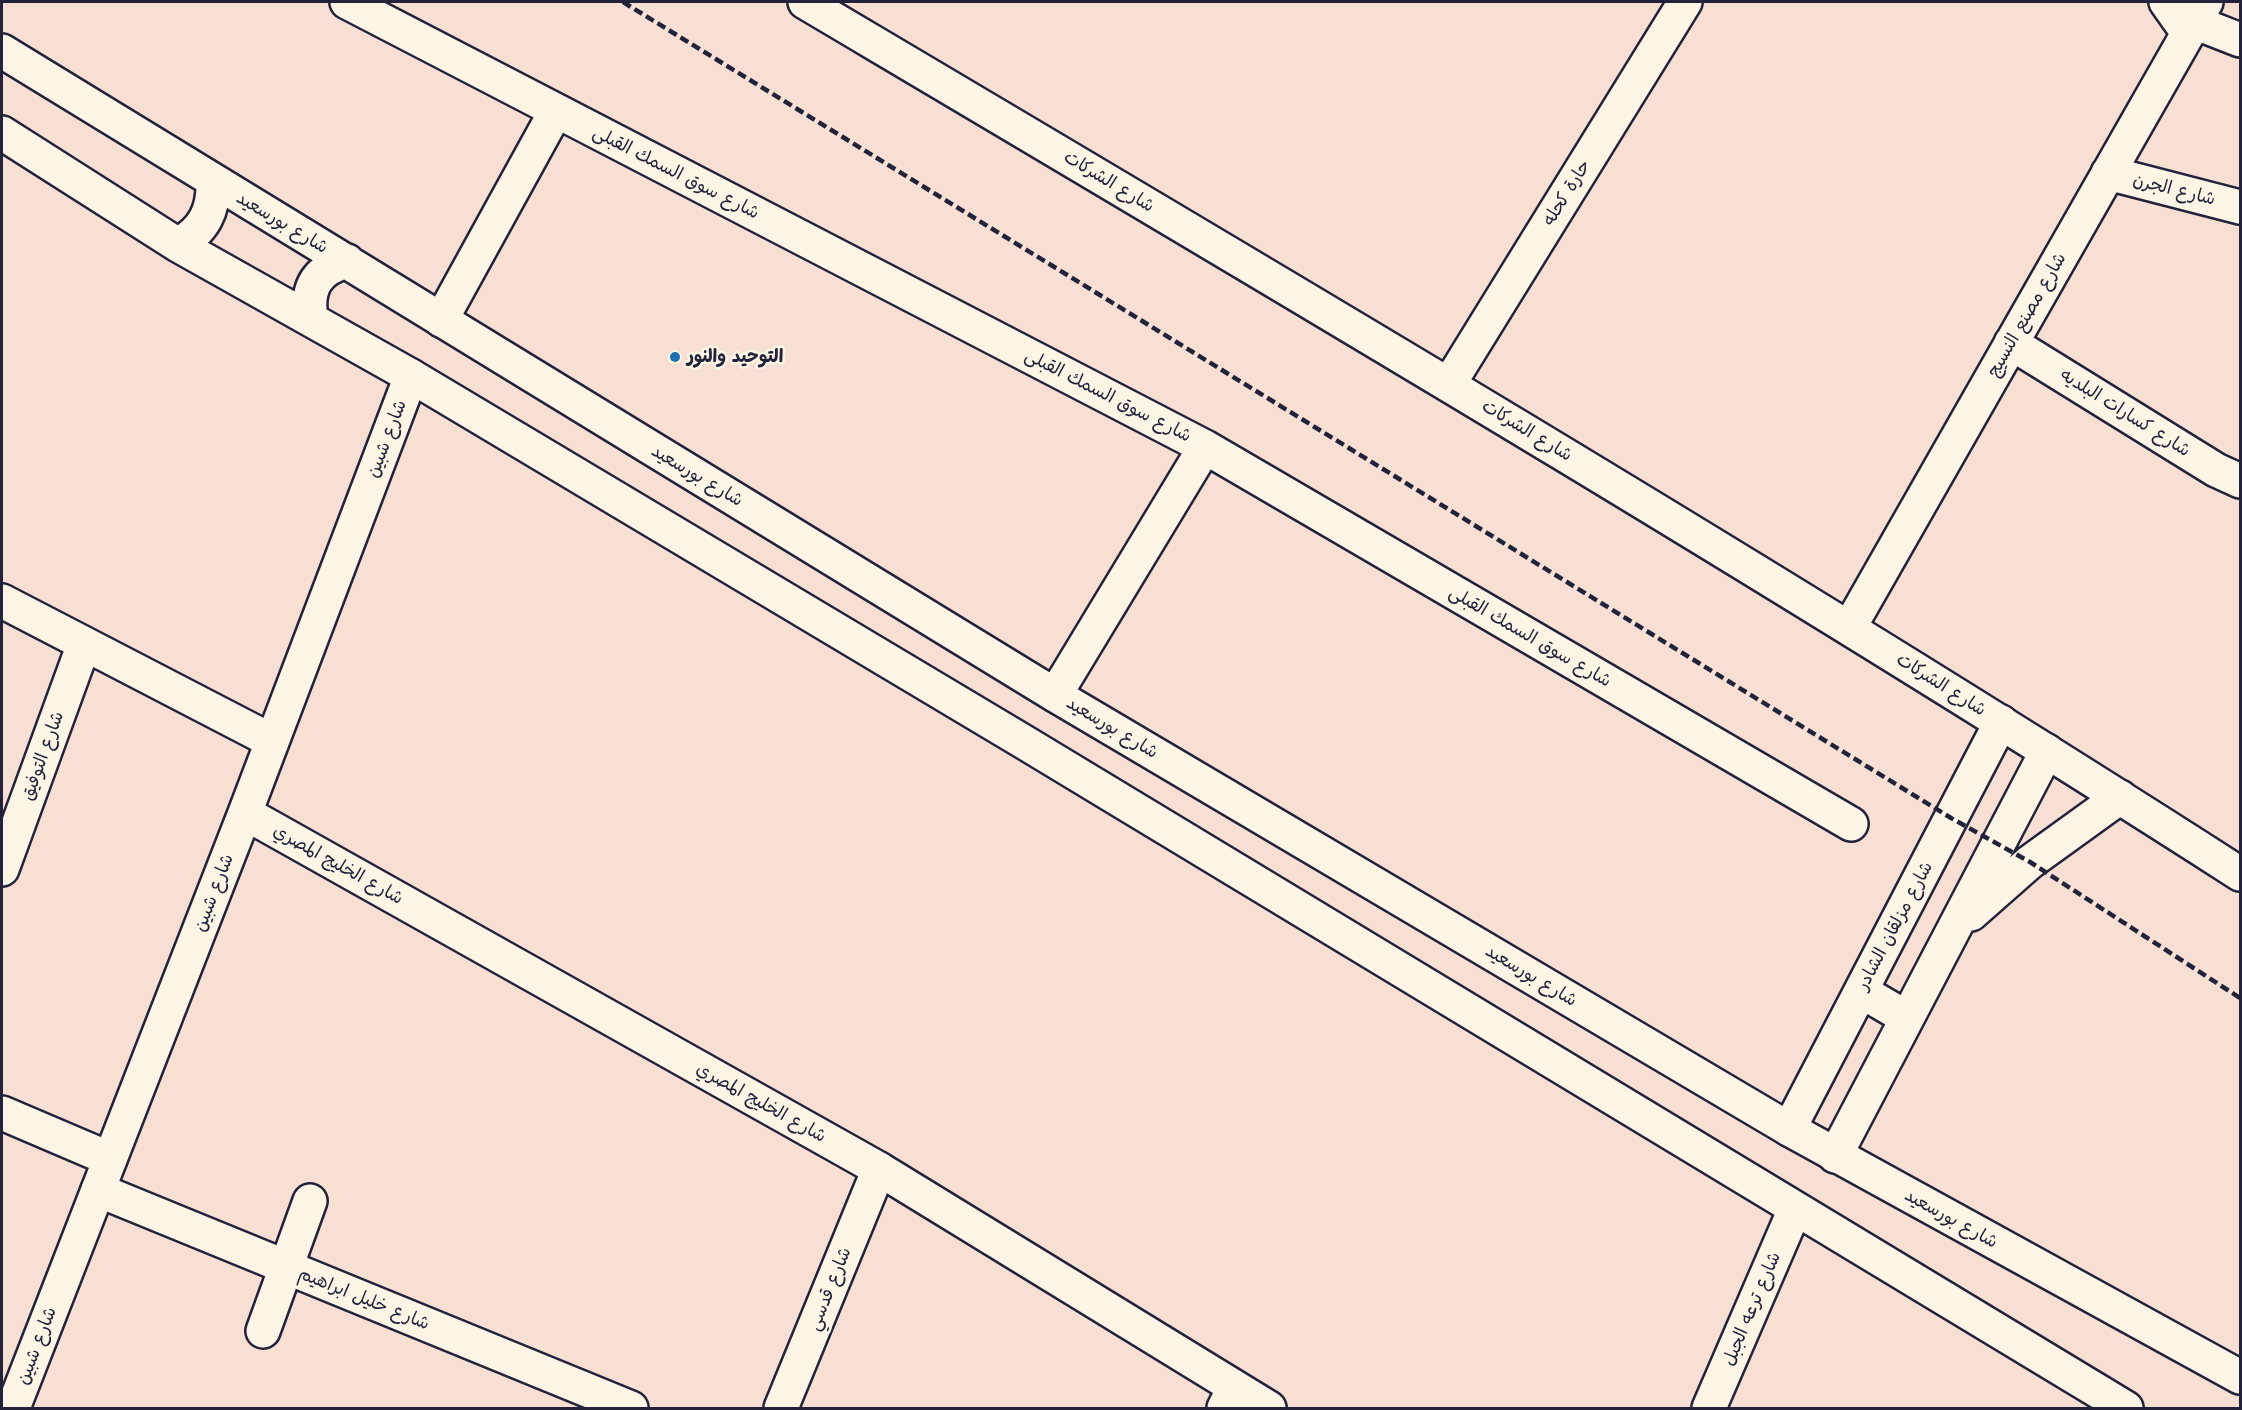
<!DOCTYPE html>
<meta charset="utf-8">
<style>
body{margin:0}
#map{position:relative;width:2242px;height:1410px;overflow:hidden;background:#f7e0d3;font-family:"Playpen Sans",sans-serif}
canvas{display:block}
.frame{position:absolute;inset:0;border:3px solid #22223b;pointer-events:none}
</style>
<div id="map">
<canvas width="2242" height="1410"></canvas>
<div class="frame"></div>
</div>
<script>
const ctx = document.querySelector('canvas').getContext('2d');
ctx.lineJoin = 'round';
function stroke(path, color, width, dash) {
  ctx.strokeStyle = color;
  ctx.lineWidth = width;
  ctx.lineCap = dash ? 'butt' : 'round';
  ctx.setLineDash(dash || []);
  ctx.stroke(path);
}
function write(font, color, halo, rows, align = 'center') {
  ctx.font = font + ' "Playpen Sans","Playpen Sans Arabic",sans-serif';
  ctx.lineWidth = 5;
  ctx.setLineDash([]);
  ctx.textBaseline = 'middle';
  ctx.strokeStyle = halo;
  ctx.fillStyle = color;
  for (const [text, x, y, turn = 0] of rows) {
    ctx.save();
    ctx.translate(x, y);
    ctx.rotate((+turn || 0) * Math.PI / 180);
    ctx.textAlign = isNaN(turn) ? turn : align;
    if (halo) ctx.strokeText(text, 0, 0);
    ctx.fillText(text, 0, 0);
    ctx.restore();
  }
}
const minor = new Path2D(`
 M347,2L1205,447L1851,824
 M2166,2L2188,33
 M2194,22L2240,40
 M2108,173L2240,207
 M441,320L556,111
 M2011,343L2216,470L2240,481
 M1449,384L1685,2
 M2,601L272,741
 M1849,628L2206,2
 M1055,695L1205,447
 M2,869L84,644
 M2,1113L110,1159
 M98,1190L631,1408
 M263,1331L310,1201
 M781,1408L879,1169
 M1224,1408L1234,1388
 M1709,1408L1795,1209`);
const tertiary = new Path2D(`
 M245,813L879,1169L1269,1408
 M1971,914L2030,862L2120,797
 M1861,991L1907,1018
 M1789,1129L2001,722
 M1835,1156L2047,751
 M13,1408L245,813L411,376`);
const secondary = new Path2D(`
 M805,2C1286,287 1769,572 2240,874`);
const primary = new Path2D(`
 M2,51L1055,695L1789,1129L2240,1377
 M2,133L178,245L411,376L1024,742L2126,1408
 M178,245C204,230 214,211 213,181
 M311,319C306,288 316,270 347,261`);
stroke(minor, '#22223b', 38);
stroke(tertiary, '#22223b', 38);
stroke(secondary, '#22223b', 38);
stroke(primary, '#22223b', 38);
stroke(minor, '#fcf5e5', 33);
stroke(tertiary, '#fcf5e5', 33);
stroke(secondary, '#fcf5e5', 33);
stroke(primary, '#fcf5e5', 33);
stroke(new Path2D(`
 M623,2L1951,818L2030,862L2240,998`), '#22223b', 4.5, [9, 4.5]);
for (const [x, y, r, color] of [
 [675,357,6,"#1f6fb2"]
]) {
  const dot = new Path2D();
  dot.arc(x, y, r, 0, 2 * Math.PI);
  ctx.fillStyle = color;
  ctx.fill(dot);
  stroke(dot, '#fcf5e5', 2);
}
write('18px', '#22223b', '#fcf5e5', [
 ["شارع سوق السمك القبلى",676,173,27],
 ["شارع الشركات",1109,182,31],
 ["شارع الجرن",2174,190,14],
 ["حارة كحله",1567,193,-58],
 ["شارع بورسعيد",282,223,31],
 ["شارع مصنع النسيج",2027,315,-60],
 ["شارع سوق السمك القبلى",1108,396,27],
 ["شارع كسارات البلديه",2125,413,32],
 ["شارع الشركات",1527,431,31],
 ["شارع شبين",387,439,-69],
 ["شارع بورسعيد",697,476,31],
 ["شارع سوق السمك القبلى",1530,637,30],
 ["شارع الشركات",1941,685,32],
 ["شارع بورسعيد",1112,728,31],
 ["شارع التوفيق",43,756,-70],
 ["شارع الخليج المصري",338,865,29],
 ["شارع شبين",214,893,-69],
 ["شارع مزلقان الشادر",1895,926,-62],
 ["شارع بورسعيد",1531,976,31],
 ["شارع الخليج المصري",761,1103,29],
 ["شارع بورسعيد",1951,1219,29],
 ["شارع قدسي",830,1289,-68],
 ["شارع خليل ابراهيم",364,1299,22],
 ["شارع ترعه الجبل",1752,1309,-67],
 ["شارع شبين",37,1346,-69]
]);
write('bold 18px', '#22223b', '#fcf5e5', [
 ["التوحيد والنور",687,357]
], 'left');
</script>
